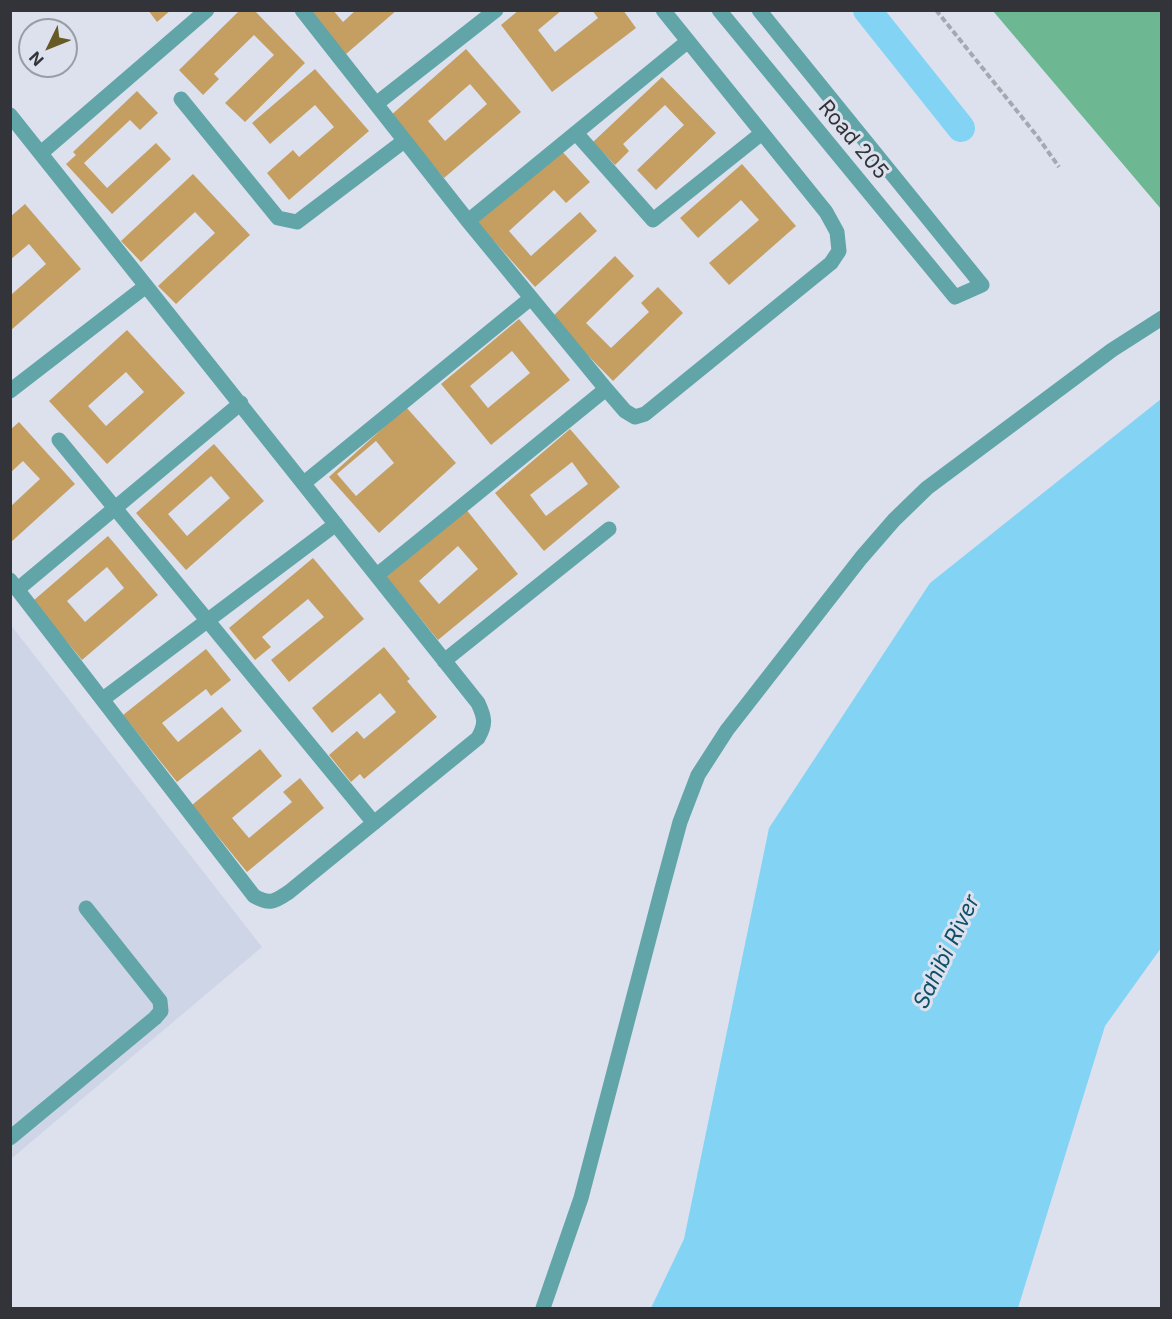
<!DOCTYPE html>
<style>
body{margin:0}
#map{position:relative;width:1172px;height:1319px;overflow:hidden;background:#dde1ed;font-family:Inter,sans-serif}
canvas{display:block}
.frame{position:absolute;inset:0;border:12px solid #323439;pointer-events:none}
.north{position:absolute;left:18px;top:18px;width:60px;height:60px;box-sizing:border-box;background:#dde1ed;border:2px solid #999ca5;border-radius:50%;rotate:227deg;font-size:16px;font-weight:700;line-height:24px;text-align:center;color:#323439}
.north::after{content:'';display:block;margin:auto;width:21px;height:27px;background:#675a27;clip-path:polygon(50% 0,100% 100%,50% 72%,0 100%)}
</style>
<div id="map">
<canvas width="1172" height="1319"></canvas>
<div class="frame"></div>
<div class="north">N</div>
</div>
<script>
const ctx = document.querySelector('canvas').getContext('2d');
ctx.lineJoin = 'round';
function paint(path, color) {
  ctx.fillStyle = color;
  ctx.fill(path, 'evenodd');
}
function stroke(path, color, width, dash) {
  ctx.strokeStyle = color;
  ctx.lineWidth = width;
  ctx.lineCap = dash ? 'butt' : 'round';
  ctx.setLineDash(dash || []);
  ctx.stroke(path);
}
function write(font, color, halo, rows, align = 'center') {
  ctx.font = font + ' Inter,sans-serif';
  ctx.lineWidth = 6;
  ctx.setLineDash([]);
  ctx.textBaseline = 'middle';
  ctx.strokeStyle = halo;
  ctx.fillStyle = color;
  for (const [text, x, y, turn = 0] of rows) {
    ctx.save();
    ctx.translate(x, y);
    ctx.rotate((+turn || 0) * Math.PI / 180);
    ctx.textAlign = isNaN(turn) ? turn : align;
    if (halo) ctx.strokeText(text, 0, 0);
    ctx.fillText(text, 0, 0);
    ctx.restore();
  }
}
paint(new Path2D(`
 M10,624L262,947L11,1159H10Z`), '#ced5e7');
paint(new Path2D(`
 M993,11H1161V209Z`), '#6db793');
paint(new Path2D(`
 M1161,399V948L1105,1026L1018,1308H651L684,1239L769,828L930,583Z`), '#83d3f5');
stroke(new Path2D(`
 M867,10L961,128`), '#83d3f5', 28);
paint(new Path2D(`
 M148,10H171L157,22Z
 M240,10H254L305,63L245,122L225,103L274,55L254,35L214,74L219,79L203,95L179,70Z
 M309,10H333L343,22L356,10H397L346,54Z
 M519,10H562L538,30L555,52L598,18L592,10H623L636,28L552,92L501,25Z
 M466,49L521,112L444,178L390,116ZM470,84L487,104L445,141L428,121Z
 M315,69L369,131L289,200L267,173L293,150L299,157L334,127L315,105L270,144L252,123Z
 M662,77L716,133L656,190L637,170L684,125L665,105L623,144L629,151L615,165L593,142Z
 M137,91L158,113L140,130L130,120L84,163L107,188L156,143L171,159L112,214L66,164L76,155L73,152Z
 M559,148L590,182L566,203L554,190L509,231L531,256L580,212L597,231L535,287L477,222Z
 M742,164L796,226L729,285L709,263L759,220L741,200L698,238L680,218Z
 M193,174L250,235L176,304L158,286L215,233L195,212L141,262L121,241Z
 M25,204L81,269L10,331V292L12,294L46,264L29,244L10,260V217Z
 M615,256L634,276L586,323L611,348L649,312L641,303L658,287L683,313L613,381L551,318Z
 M519,319L570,380L491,445L441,384ZM512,351L530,373L488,408L470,386Z
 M127,330L185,393L107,464L49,401ZM126,372L144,392L106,426L88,406Z
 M406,407L456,463L379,533L329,477ZM376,441L394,463L356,496L337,474Z
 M19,422L75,484L10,543V507L40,479L23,461L10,473V430Z
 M570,429L620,487L544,551L495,493ZM572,462L588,484L546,516L530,495Z
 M214,444L264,501L186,570L136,513ZM211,476L230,498L187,536L168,514Z
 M465,508L518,574L438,640L384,574ZM458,546L478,569L439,604L419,581Z
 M108,536L158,595L82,660L33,601ZM107,567L124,588L85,622L67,601Z
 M313,558L364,619L289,682L271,660L324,617L308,599L262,637L271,647L255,660L229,628Z
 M384,647L410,679L407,681L437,717L364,779L360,774L351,782L329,755L357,731L364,739L396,712L380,693L332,733L312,708Z
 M206,649L231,680L211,696L206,689L162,723L178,742L222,707L242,731L177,782L123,715Z
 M260,749L282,776L232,818L249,838L292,802L283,792L300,778L324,808L247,872L192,805Z`), '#c59f61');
stroke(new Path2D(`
 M936,10L1037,136L1059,167`), '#a4a8b1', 4, [6, 3]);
stroke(new Path2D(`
 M302,10L468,221L606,389L377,575
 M719,10L955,297L982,285L759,10
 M181,99L278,218L297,222L404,141
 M376,104L496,10
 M10,115L478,703C485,718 486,724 478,738L289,892C274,902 270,905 254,896L10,580
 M576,133L653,220L762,133
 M41,153L207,10
 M468,221L687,42
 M606,389L625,411L635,417L645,414L831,263L839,251L837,232L826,212L663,10
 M10,391L146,286
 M59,440L374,823
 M304,483L531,298
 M18,589L241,403
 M444,661L609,529
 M103,699L336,524
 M10,1138L155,1018L161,1011L160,1001L86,908
 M543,1308L581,1198L663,885L680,822L698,775L727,730L861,558L894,520L927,488L1112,350L1162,318`), '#62a5a9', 15);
write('21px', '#323439', '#dde1ed', [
 ["Road 205",853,140,50]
]);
write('italic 22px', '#0d5068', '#dde1ed', [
 ["Sahibi River",947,952,-64]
]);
</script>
